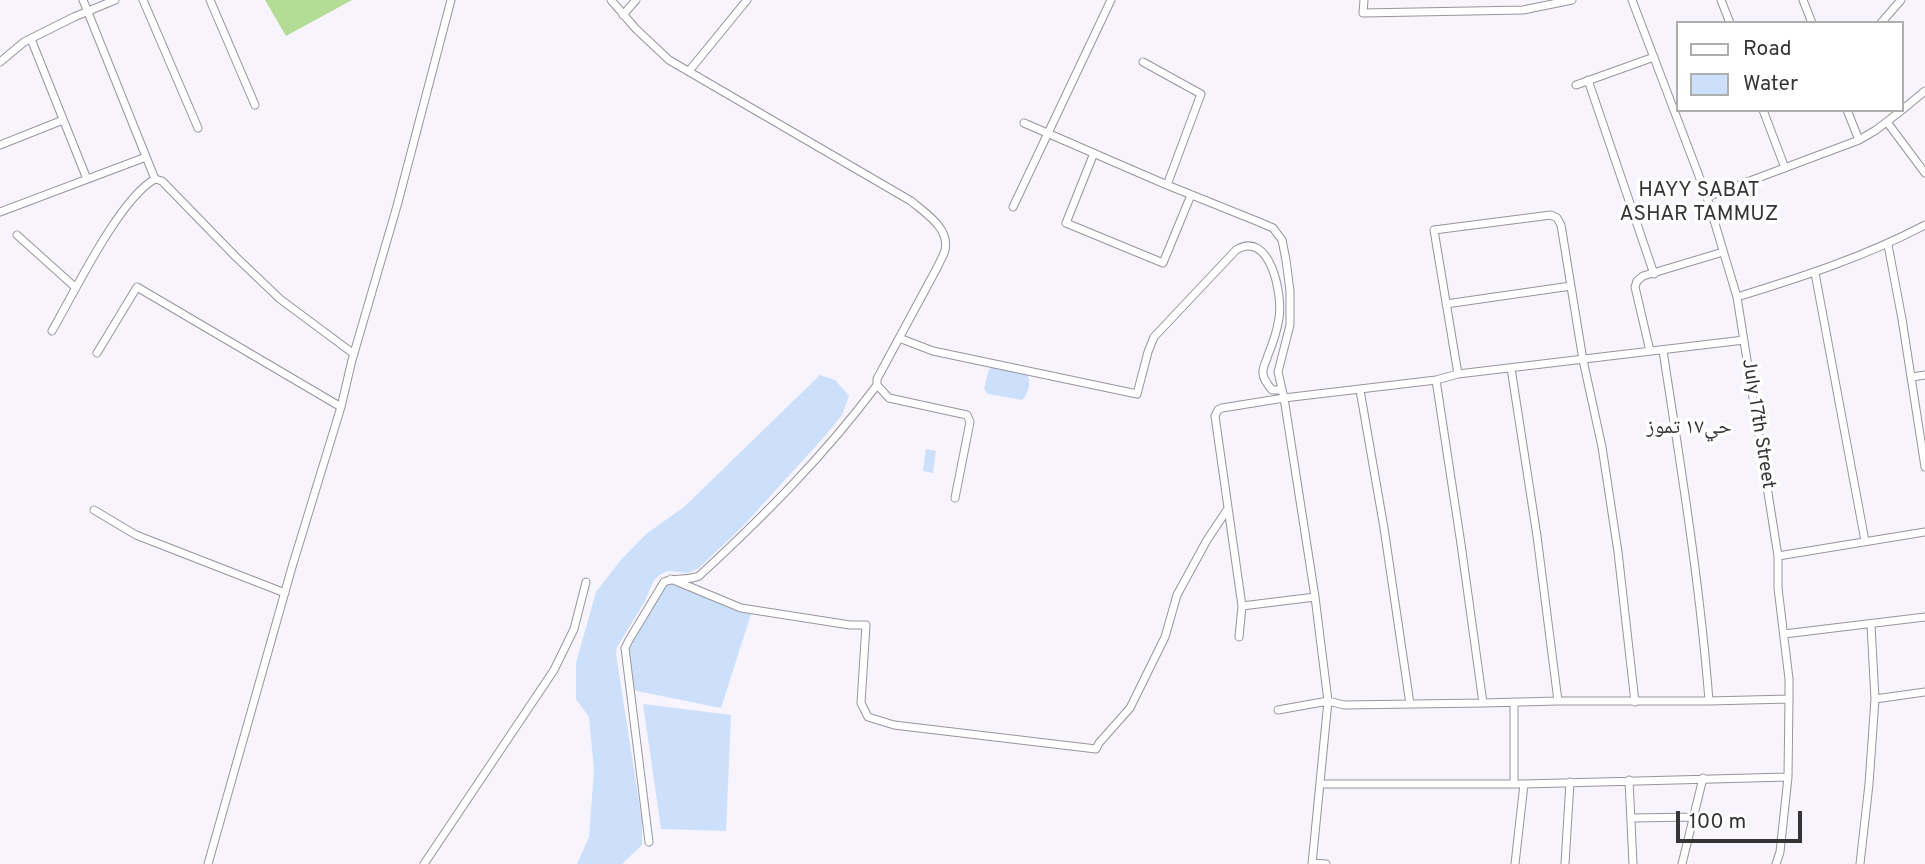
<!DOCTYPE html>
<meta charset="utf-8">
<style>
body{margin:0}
#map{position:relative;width:1925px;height:864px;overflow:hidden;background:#f8f4fd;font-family:Overpass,sans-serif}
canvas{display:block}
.legend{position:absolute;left:1676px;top:21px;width:228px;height:91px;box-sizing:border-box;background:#fff;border:2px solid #aeaeaf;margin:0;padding:9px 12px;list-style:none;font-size:21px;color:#353437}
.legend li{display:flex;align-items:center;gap:14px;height:35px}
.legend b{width:35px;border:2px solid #aeaeaf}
.scale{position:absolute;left:1676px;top:811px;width:126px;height:32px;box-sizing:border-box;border:4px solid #353437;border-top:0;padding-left:9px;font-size:21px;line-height:24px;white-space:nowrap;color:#353437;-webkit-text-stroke:5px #fff;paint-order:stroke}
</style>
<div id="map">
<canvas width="1925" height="864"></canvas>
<ul class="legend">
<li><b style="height:9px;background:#fff"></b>Road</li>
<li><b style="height:19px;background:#cce0fb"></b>Water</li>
</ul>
<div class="scale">100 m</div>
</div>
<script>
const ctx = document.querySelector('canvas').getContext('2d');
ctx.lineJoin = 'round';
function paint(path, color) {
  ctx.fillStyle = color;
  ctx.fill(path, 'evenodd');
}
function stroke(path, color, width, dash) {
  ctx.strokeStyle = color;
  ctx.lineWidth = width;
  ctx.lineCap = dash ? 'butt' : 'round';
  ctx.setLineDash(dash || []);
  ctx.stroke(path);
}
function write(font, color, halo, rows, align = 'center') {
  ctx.font = font + ' Overpass,"Noto Naskh Arabic",sans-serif';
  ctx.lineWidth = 7;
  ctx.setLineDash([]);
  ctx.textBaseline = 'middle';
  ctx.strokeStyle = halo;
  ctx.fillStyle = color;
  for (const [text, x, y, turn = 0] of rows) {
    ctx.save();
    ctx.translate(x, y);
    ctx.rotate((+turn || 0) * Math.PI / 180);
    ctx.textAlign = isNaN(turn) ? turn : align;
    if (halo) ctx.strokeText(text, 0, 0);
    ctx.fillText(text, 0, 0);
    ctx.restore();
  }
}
paint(new Path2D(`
 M265,0H352L286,36Z`), '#b3dc94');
paint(new Path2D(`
 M995,367L1027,374C1032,382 1028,394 1022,400L988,394L984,389L989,369Z
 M820,375L835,380L849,396L842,415L825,436L743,526L699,568L688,573L668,571L661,574L654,580L644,603L617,647L616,654L642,821V845L622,864H577L589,837L594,770L589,717L576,699V663L596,592L620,561L646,534L684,507Z
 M926,449L936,451L933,473L923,471Z
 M669,582L739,612L751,614L721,708L632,690L627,649Z
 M643,704L731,715L726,831L661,829Z`), '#cce0fb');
const minor = new Path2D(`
 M83,0L155,179
 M143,0L198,128
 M210,0L255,105
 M611,0L636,29L669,60L911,201C925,213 950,228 945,250C944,255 940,261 938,266L877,379V385L889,398L967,415L970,422L955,498
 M1364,0L1363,13L1523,10L1572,0
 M1632,0L1707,197L1737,297L1778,556V588L1789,679V699L1788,777L1780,852L1776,864
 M1721,0L1730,23
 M1803,0L1812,23
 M623,15L636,0
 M1881,23L1901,0
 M31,39L87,179
 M0,62L24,42L74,17L115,0
 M1143,62L1201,94L1167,185
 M689,71L747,0
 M1588,80L1654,274
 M1576,85L1654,57
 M1763,110L1785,168
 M1847,110L1859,140
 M1902,110L1925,91
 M1887,122L1925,173
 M1024,123L1167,185L1259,222L1273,228L1282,240L1286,260L1290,291V325L1278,372L1284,398L1315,597L1328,701L1312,864
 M0,145L63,120
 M1094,153L1066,223L1163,263L1191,195
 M1707,197L1859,140L1876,130L1902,110
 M1013,207L1111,0
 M0,212L146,157
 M17,235L76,288
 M1888,245L1902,319L1925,467
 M1815,273L1865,541
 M1737,297C1802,277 1864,257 1925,225
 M1446,304L1571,286
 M52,331C74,293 119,199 155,179L162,181L236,257L280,299L354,354
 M899,338L933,351L1137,394L1148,352L1154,337L1236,250C1270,229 1283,295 1279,318C1277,331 1273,343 1268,355C1267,360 1263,366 1263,371C1262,378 1268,385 1272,390H1282
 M1650,351L1635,287L1637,281L1643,276L1723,252
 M1663,351C1681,468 1700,584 1709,701
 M97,353L137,287L341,407
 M1511,368L1537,536L1558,701
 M1458,374L1434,230L1551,215L1557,218L1561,225L1583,360L1602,447L1618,552L1635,702
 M1912,377L1925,375
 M1436,380L1461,544L1483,703
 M1360,390L1384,528L1410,704
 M94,510L136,535L285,593
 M1778,556L1925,532
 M671,579L741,608L850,625H866L861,703L868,717L894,725L1096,749L1099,743L1130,708L1165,637L1177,595L1207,540L1227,510
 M1242,606L1315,597
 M1784,634L1925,617
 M1239,637L1242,606L1215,416L1218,410L1222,408L1284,398L1436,380L1458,374L1744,340
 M1875,699L1925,692
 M1278,710L1328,701L1344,705L1483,703L1558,701H1709L1789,699
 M1629,780L1633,864
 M1321,784H1524L1788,777
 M1514,784V702
 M1631,818L1694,817
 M649,842L625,648L629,640L664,582C675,577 687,581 699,576C764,516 824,456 877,385
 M1312,863L1326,864
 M208,864L292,567L341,407L352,360L397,206L451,0
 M424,864L554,670L574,629L586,582
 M1515,864L1524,784
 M1565,864L1570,782
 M1682,864L1703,778
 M1860,864L1869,784L1875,699L1871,625`);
stroke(minor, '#98949d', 9);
stroke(minor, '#fff', 7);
write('19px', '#353437', '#fff', [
 ["July 17th Street",1757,424,81]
]);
write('21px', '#353437', '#fff', [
 ["HAYY SABAT",1699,192],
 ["ASHAR TAMMUZ",1699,216],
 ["حي۱۷ تموز",1689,429]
]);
</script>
